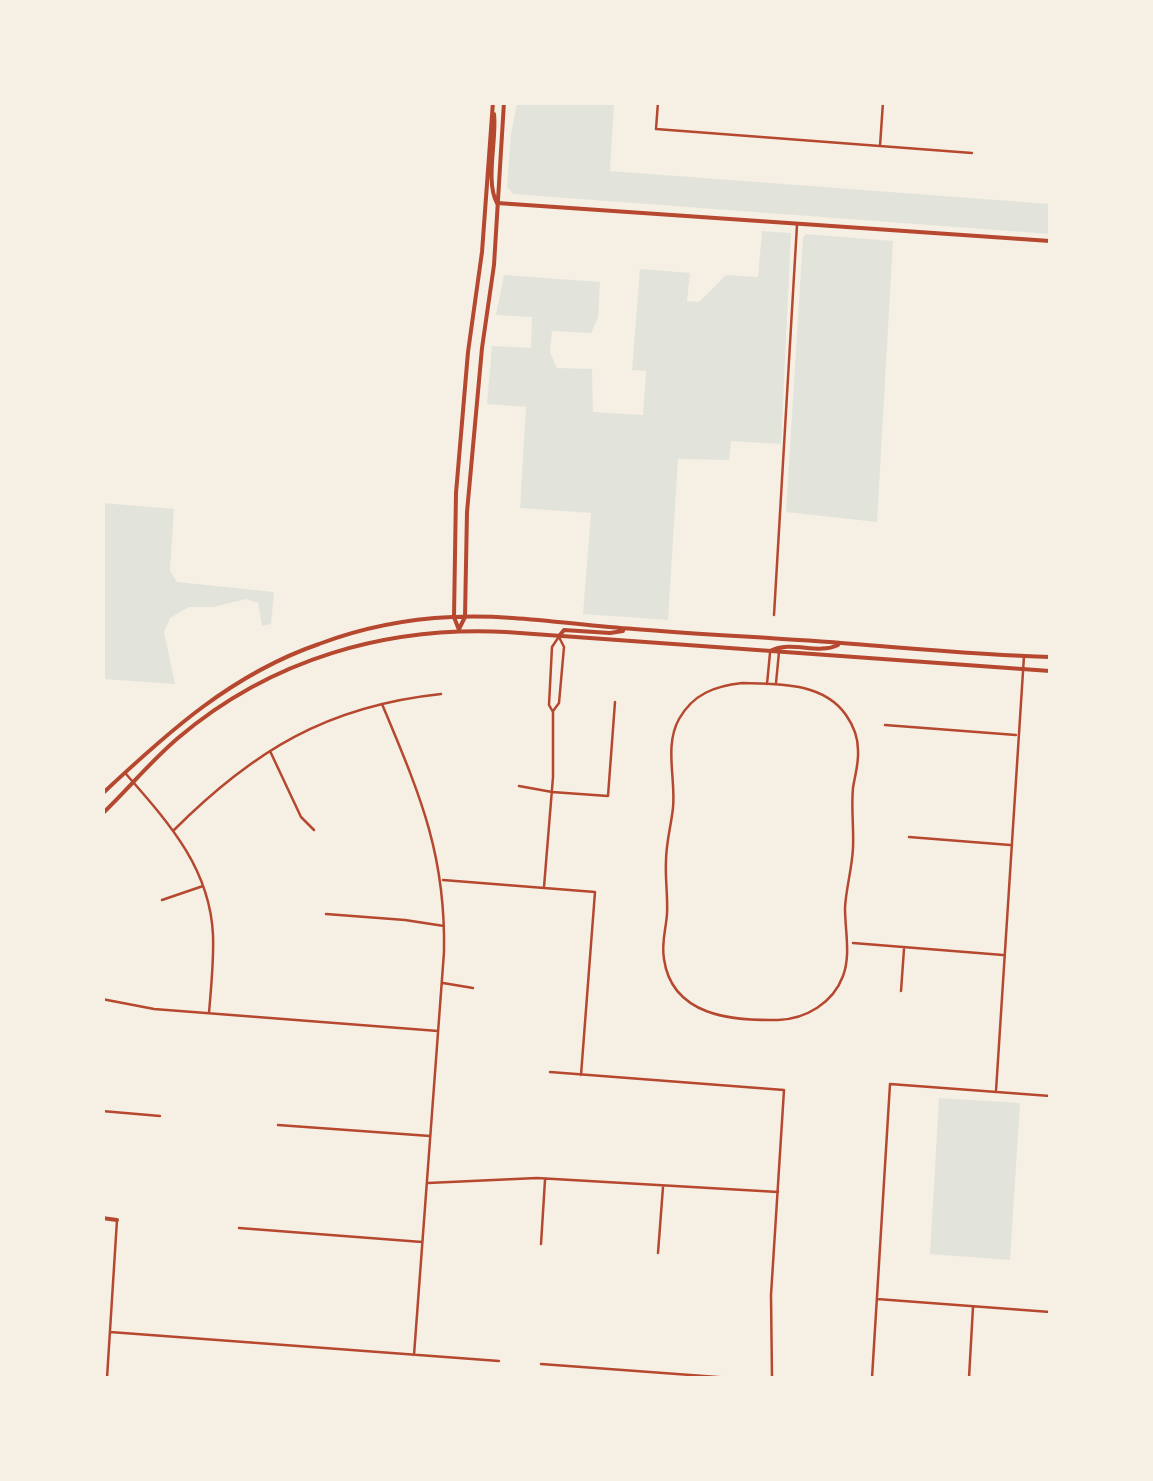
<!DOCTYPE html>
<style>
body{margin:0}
#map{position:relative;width:1153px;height:1481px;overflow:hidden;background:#f6efe4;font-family:Jost,sans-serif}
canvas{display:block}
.frame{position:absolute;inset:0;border:105px solid #f6efe4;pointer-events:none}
</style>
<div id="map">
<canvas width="1153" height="1481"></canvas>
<div class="frame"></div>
</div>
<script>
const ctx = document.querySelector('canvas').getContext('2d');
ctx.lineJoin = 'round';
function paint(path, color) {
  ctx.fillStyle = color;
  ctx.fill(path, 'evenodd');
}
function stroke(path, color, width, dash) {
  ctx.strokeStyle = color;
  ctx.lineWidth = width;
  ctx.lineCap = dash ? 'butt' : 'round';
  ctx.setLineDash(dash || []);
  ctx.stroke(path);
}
paint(new Path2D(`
 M517,103H614L610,171L1050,204V234L513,194L507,187L511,134Z
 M762,231L791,233L781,444L731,441L729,460L678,459L668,620L583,614L591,513L520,508L526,407L487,404L492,346L531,348L532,317L496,315L504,275L600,282L598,318L591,333L552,331L550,352L557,368L592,369L593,412L643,415L646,371L632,370L640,269L690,273L687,301L699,302L726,275L758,277Z
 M806,234L893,241L877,522L786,512L803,237Z
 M102,503L174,509L170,570L177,582L274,592L271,624L262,626L258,603L246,599L214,607H189L170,618L164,632L175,684L103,679Z
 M939,1098L1020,1103L1010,1260L930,1254Z`), '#e2e4dc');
stroke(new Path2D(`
 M658,102L656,129L972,153
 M880,146L883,102
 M774,615L797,225
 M742,683C778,684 823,682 846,715C853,725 858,738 858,750C859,763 855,775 853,788C851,808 854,828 853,848C852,869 846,888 845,908C845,931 851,955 843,976C833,1003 806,1019 778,1020C732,1021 672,1016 664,959C661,944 666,929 667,914C668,896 665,879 666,861C666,843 671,826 673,808C676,779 664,746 679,719C693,694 715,686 742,683Z
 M776,683L779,652
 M767,684L770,653
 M382,704C419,793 446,853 444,952L414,1355
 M553,711L559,703L564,647L559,637
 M885,725L1016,735
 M270,751L301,817L314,830
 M126,774C168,822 210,868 213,935C214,961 211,988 209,1013
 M519,786L552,792L608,796L615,702
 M174,830C253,751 327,706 441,694
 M909,837L1010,845
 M443,880L595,892L581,1075
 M544,887L553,777V712L549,705L552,647L558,638
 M162,900L203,886
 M326,914L405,920L444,926
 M853,943L1003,955
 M443,983L473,988
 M901,991L904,949
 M102,999L154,1009L438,1031
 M550,1072L784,1090L771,1295L772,1378
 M996,1091L1024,656
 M102,1111L160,1116
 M278,1125L430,1136
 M428,1183L537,1178L778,1192
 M239,1228L422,1242
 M541,1244L545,1180
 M658,1253L663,1187
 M877,1299L1050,1312
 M110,1332L499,1361
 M541,1364L731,1378
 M107,1378L117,1220
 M872,1378L890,1084L1050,1096
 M969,1378L973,1307`), '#b5482f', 2.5);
stroke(new Path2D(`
 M497,203L1050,241
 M102,1218L117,1220`), '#b5482f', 4);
stroke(new Path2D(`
 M494,114C497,139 485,182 497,203
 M459,629L465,617L467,512L482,348L494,265L504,102
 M459,630L454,617L456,493L468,352L482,252L493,102
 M560,635L564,630L610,633L623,631
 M770,651C792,640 817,655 838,645
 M102,794C168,732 232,674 319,644C361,628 407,619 452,617C512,614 574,625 634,629C707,635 780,638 854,644C919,649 985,655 1050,657
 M102,814C128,789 151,761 178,738C271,659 386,626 506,632L1050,671`), '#b5482f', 4);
</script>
